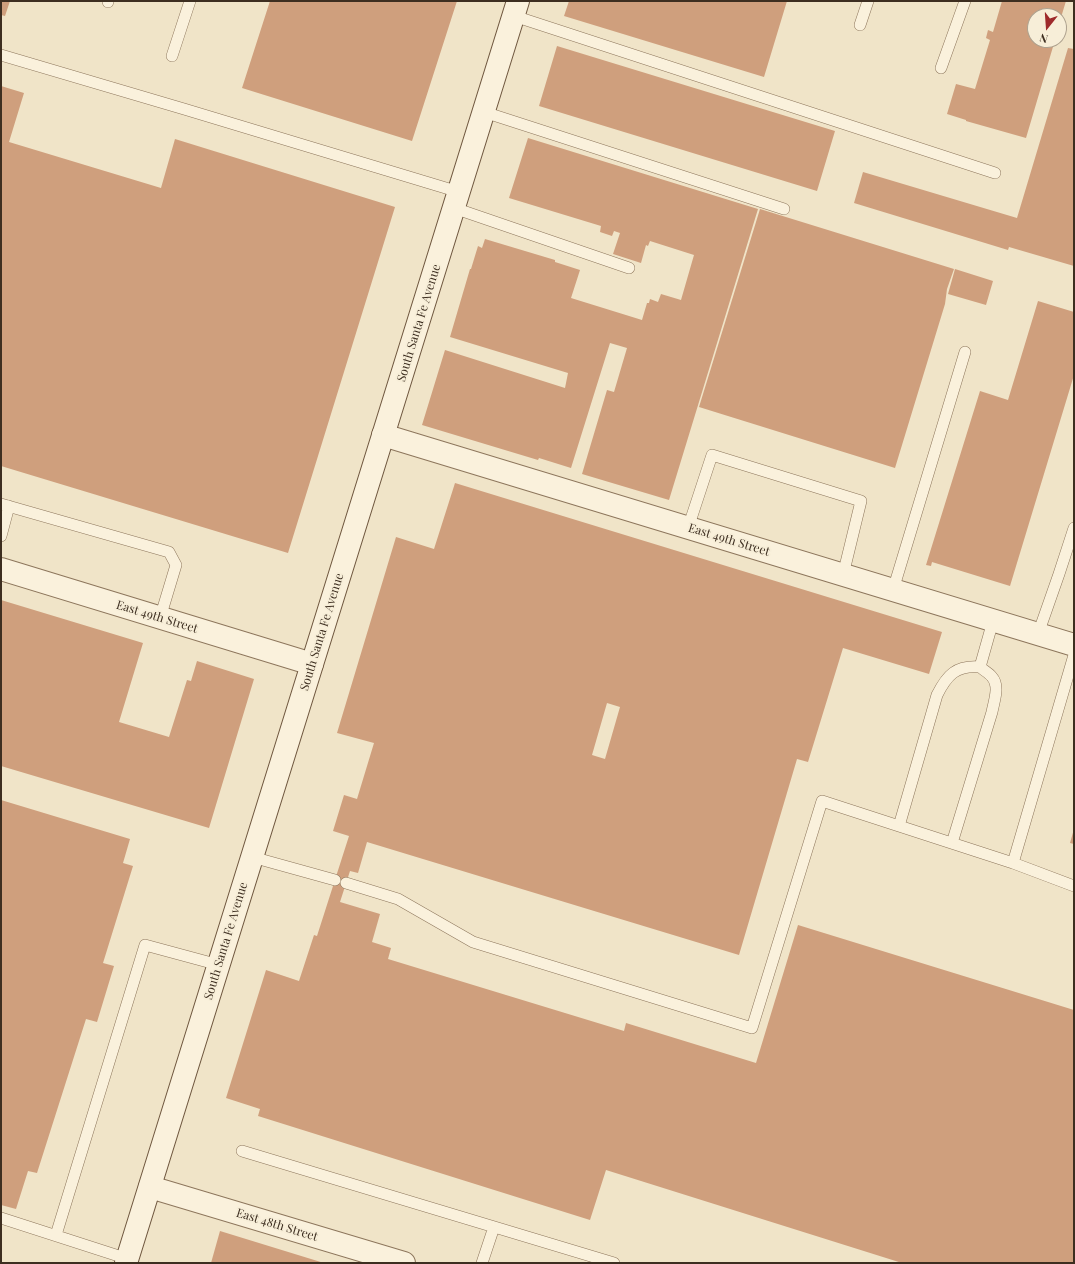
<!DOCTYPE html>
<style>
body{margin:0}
#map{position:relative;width:1075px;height:1264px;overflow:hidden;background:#f0e4c8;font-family:"Playfair Display",serif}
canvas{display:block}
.frame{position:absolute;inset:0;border:2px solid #3d2e20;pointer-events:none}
.north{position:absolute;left:1027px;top:8px;width:40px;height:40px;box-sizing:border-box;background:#f7eed8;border:1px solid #ada18e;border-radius:50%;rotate:197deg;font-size:11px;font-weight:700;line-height:16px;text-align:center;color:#3d2e20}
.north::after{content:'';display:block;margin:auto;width:14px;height:18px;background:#9e2a2b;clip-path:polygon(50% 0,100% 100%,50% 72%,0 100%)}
</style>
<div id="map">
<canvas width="1075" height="1264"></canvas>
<div class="frame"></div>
<div class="north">N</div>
</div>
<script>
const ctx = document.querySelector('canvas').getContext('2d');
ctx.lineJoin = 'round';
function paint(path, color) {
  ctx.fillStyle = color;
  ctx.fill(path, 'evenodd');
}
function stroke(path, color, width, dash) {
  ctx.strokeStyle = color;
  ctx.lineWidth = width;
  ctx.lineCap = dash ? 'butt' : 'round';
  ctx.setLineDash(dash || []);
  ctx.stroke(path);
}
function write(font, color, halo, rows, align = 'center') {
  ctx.font = font + ' "Playfair Display",serif';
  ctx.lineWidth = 3.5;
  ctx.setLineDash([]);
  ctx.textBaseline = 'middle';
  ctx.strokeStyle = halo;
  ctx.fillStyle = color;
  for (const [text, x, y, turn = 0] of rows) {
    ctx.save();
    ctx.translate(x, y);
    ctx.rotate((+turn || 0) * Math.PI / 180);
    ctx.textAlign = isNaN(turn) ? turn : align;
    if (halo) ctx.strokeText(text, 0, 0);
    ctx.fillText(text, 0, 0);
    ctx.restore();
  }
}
paint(new Path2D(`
 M1,1H10L5,16L1,15Z
 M270,1H457L412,141L242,88Z
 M569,1H787L764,77L564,16Z
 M1002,1H1066L1059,24V16H1035V40H1055L1026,138L966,121V120L947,114L956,84L975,89L990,40L986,38L988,30L993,32Z
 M557,46L835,131L817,191L539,106Z
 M1068,48L1074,49V266L1009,247L1008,250L854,203L863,172L1017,218Z
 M1,86L24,93L9,142L161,188L175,139L395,207L288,553L1,466Z
 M528,138L758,209L669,500L582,474L607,390L614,392L627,348L610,343L571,468L539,458L538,460L422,425L445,350L565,388L568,373L450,337L470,269H471L478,246L482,248L485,239L555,260V262L580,270L571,298L642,320L647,303H649L650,299L658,302L661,294L681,300L694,255L650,241L648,246L646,245L641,263L613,254L620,233L614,231L612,236L600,232L601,226L509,198Z
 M760,209L954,269L947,289L945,304L895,468L699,407Z
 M955,269L993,281L986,305L948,294Z
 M1038,301L1074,312V375L1010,586L932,562L931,566L926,565L980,391L1008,400Z
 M455,483L942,632L929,674L843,648L808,762L797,759L739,955L367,842L358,873L350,871L340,902L380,914L372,942L391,948L388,959L624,1031L626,1023L756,1063L798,925L1074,1010V1263H902L606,1170L590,1220L258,1116L260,1109L226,1098L266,970L299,981L314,935L317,936L349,836L333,831L344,795L357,799L374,743L337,733L396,537L434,549ZM607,703L620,707L605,759L592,755Z
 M1,600L143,643L119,722L169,737L187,680L191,681L197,661L254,679L209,828L1,766Z
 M1,800L130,839L123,863L133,866L103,963L114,966L97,1022L86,1019L37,1173L28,1171L16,1209L1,1205Z
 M1074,829V844L1070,843Z
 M220,1231L324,1263H211Z`), '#cf9f7d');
const lane = new Path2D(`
 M108,2V1
 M514,16L995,173
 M860,25L868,1
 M1,55L184,109L459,192
 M172,56L190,1
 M941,68L965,1
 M484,112L784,209
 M454,208L629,268
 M1,504L169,552L176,565L160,618
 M688,528L712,455L861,501L843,575
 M1,536L9,506
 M893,590L965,352
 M1038,634L1059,574L1074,528
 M899,826L937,695C947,675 956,665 980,667
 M952,843L992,712C994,701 1000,686 992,677C989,673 983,670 980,667L993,621
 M252,857L335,880
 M1013,863L1074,886
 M346,883L398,899L473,942L752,1028L822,801L1013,863L1074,655
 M242,1151L614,1263
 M1,1218L128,1259
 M56,1235L145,945L219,965
 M482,1263L494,1227`);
const street = new Path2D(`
 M383,435L1074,645
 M1,569L312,664
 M150,1187L404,1263`);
const secondary = new Path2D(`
 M126,1263L518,1`);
stroke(lane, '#8d765c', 12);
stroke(street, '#8d765c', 24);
stroke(secondary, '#6f573f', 24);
stroke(lane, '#faf1dc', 11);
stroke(street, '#faf1dc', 22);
stroke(secondary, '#faf1dc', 22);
write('12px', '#3d2e20', '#f7eed8', [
 ["South Santa Fe Avenue",419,323,-73],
 ["East 49th Street",729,540,17],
 ["East 49th Street",157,617,17],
 ["South Santa Fe Avenue",322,632,-73],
 ["South Santa Fe Avenue",226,941,-73],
 ["East 48th Street",277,1225,17]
]);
</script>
